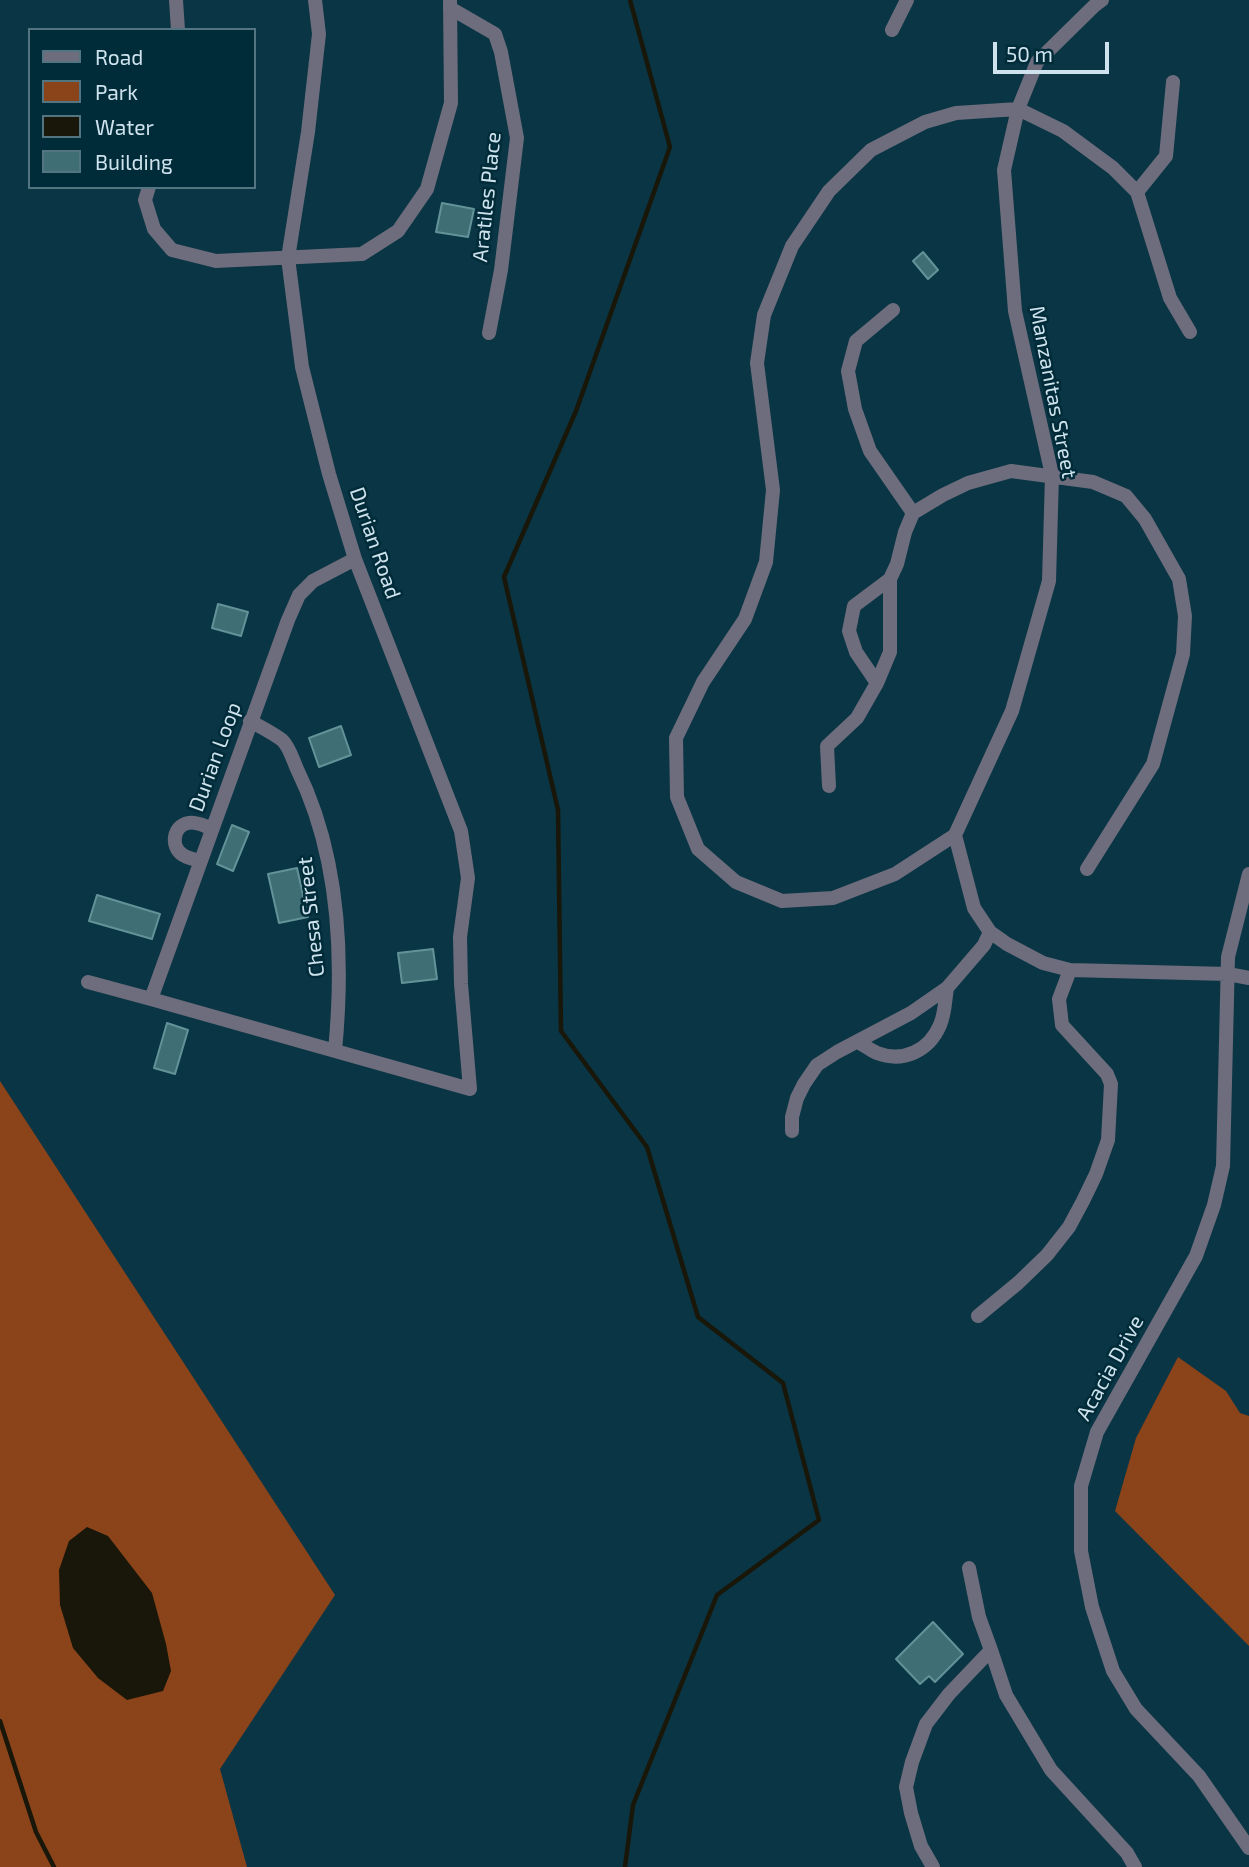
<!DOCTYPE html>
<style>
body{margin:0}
#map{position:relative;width:1249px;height:1867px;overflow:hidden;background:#0a3544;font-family:"Exo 2",sans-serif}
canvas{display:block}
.legend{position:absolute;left:28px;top:28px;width:228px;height:161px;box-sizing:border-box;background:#002b39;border:2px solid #527581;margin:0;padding:9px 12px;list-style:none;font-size:21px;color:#cee3ed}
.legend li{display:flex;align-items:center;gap:14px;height:35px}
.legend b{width:35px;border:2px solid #527581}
.scale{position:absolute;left:993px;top:42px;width:116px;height:32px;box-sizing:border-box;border:4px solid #cee3ed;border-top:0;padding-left:9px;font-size:21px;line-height:24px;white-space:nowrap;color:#cee3ed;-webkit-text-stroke:5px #002b39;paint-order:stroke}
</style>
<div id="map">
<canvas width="1249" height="1867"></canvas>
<ul class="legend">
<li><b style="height:9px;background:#6e6d7d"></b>Road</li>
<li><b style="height:19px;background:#8b431a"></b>Park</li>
<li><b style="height:19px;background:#181709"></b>Water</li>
<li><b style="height:19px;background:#3f6e74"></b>Building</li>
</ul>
<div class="scale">50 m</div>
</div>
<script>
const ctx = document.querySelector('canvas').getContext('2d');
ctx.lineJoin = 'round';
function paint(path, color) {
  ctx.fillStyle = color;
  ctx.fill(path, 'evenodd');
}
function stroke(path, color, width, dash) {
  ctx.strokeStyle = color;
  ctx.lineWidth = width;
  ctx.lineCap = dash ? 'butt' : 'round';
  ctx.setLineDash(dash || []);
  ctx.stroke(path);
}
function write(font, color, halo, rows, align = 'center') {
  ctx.font = font + ' "Exo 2",sans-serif';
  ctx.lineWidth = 5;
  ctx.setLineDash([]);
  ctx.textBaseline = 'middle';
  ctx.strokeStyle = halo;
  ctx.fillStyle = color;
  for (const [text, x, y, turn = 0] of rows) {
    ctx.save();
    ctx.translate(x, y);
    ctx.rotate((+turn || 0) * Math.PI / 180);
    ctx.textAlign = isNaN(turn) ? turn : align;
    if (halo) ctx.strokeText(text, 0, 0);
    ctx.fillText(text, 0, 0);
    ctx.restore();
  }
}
paint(new Path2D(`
 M0,1081L335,1595L220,1769L247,1867H0Z
 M1178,1357L1226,1391L1240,1413L1249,1416V1646L1115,1511L1136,1438Z`), '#8b431a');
paint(new Path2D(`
 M87,1527L108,1536L152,1593L166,1644L171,1671L163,1691L127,1700L98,1678L73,1648L60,1605L59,1570L69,1541Z`), '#181709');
stroke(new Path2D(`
 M0,1721L36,1832L54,1867
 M625,1867L633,1805L717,1595L819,1520L783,1383L698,1317L647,1147L561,1031L558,810L504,577L576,411L670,147L630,0`), '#181709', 4.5);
const building = new Path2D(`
 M442,203L474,209L468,237L436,232Z
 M923,252L938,270L928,279L913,261Z
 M218,604L248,612L241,636L212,628Z
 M341,726L351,755L319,767L309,738Z
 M232,825L249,832L233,871L217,864Z
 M297,868L308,917L279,923L268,874Z
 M97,895L160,914L152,939L89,921Z
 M433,949L437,979L402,983L398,953Z
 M167,1023L188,1030L175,1074L154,1068Z
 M933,1622L963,1654L935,1682L929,1676L920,1684L896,1659Z`);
paint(building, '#3f6e74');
stroke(building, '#639399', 2);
stroke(new Path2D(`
 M176,0L178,30
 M315,0L319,34L308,132L288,258L302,367L329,474L355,559L461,831L468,878L460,937L461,984L470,1089L151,999L288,620L299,595L313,581L355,559
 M1102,0L1094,6L1037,62L1018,109L1004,170L1015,311L1052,475L1049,581L1012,711L955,835L974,908L990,932L1007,944L1043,963L1070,970L1228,974L1249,978
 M450,8L495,34L501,52L517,138L501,270L489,333
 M892,30L907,0
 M149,187L145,200L154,229L172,250L216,261L362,254L398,231L427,189L451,103L450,0
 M1137,192L1166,156L1173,82
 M893,310L856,341L848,371L855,409L870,451L913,513
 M877,683L856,652L849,631L854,606L890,579
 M250,721C261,727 273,733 282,740C289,746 293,760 297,769C339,854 344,958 335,1051
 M829,786L827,746L857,718L877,683L890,652V579L897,564L905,532L913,513L943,495L968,483L1011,471L1093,482L1126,496L1145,519L1179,579L1185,616L1183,654L1153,764L1087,869
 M955,835L895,874L833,898L782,901L736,882L698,849L677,797L676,738L703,682L745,619L766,562L773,490L757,363L764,315L792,246L829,191L871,150L925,122L956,113L1018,109L1063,131L1113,168L1137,192L1170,298L1190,332
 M199,861C194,859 187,858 183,855C170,847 173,826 188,823C196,821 204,826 211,828
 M1249,874L1228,957L1223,1166L1214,1205L1196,1256L1097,1432L1081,1486V1551L1092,1607L1113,1671L1136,1709L1199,1776L1249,1848
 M88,982L151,999
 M858,1042C864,1045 870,1050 877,1053C903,1063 929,1051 940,1025C945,1014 945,1000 947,988
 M792,1131V1117L797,1098L804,1084L817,1065L837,1052L911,1013L947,988L984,945L990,932
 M978,1316L1018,1283L1047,1255L1069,1227L1083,1201L1096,1174L1108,1140L1111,1084L1107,1074L1062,1025L1059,999L1070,970
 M969,1568L979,1617L991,1650
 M933,1867L921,1846L911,1813L906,1787L912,1762L926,1724L949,1694L991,1650L1006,1695L1051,1770L1127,1853L1135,1867`), '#6e6d7d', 14);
write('21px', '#cee3ed', '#002b39', [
 ["Aratiles Place",487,197,-84],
 ["Manzanitas Street",1053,392,79],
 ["Durian Road",375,543,71],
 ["Durian Loop",215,757,-70],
 ["Chesa Street",311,917,-96],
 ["Acacia Drive",1110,1368,-61]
]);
</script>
